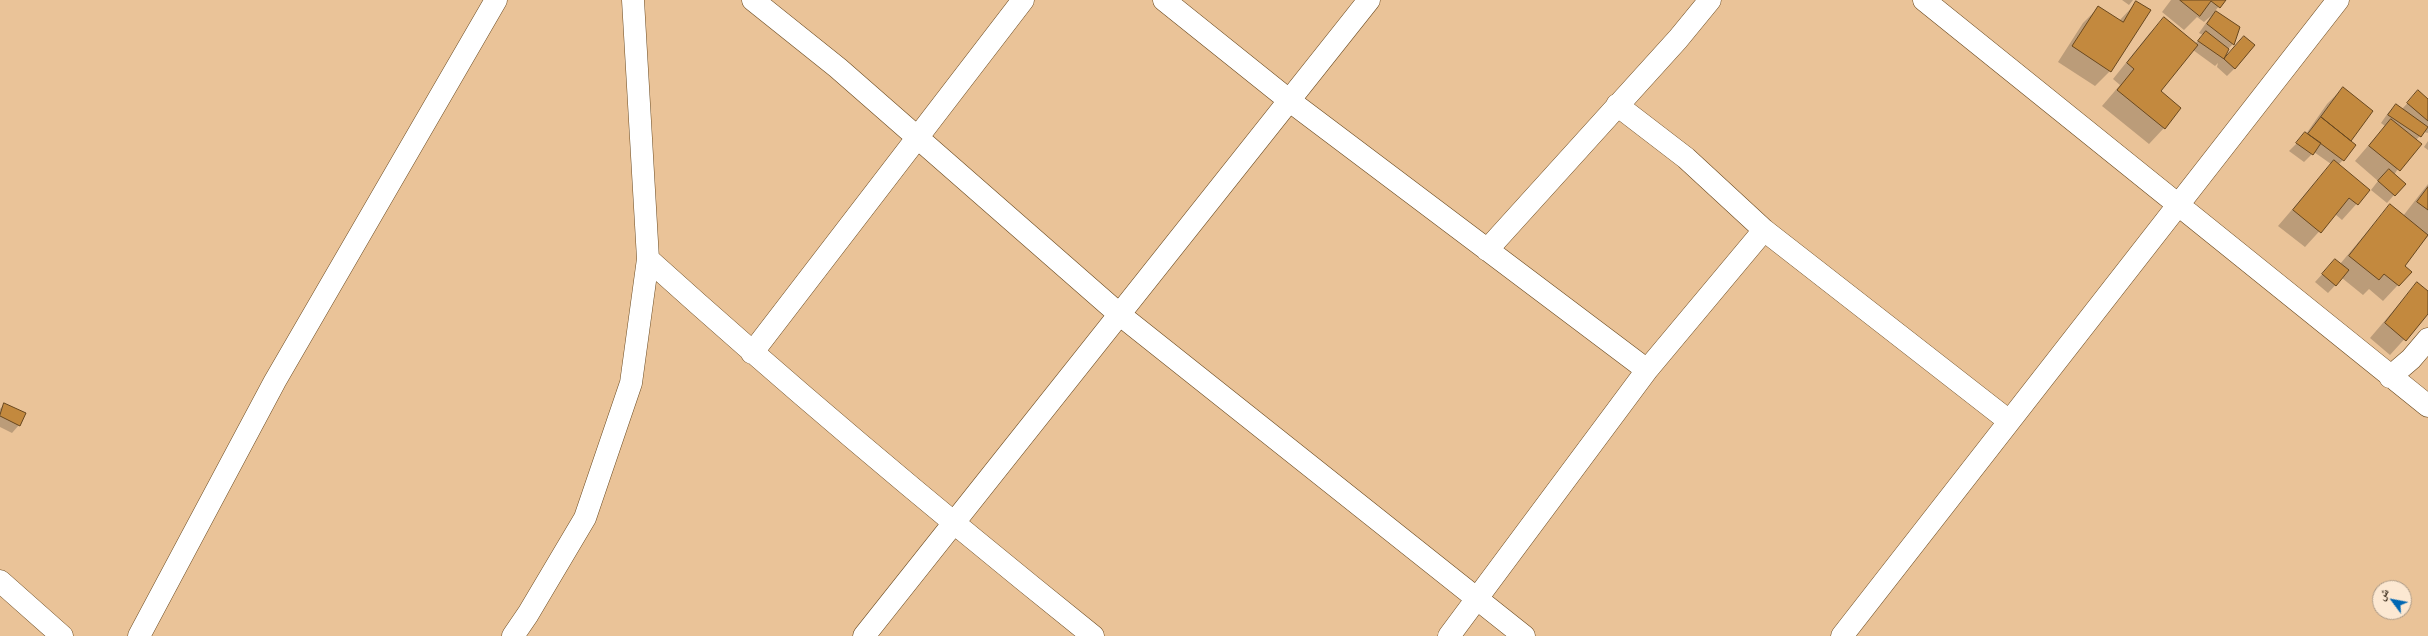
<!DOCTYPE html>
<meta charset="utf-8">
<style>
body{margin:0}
#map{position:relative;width:2428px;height:636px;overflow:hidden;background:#eac398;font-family:"Noto Sans","Noto Naskh Arabic",sans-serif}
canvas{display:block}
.north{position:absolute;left:2372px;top:580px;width:40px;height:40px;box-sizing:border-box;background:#fce8d2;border:1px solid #ab9985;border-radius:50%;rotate:302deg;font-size:11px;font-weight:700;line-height:16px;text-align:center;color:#322312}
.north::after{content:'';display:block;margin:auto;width:14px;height:18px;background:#0067b3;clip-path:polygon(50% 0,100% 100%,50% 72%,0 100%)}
</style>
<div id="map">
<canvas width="2428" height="636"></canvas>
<div class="north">ش</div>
</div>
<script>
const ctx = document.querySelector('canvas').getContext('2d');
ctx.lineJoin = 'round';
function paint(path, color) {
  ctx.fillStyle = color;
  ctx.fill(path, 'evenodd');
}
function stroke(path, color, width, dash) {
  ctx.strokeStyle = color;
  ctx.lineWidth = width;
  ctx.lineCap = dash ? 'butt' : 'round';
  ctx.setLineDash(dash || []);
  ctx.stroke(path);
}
paint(new Path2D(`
 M2122,0H2133L2129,5Z
 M2171,0H2224L2215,11L2238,28L2233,44L2227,50L2223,60L2244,37L2235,68L2227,76L2217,67L2218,63L2215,66L2193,50L2159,92L2164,128L2149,144L2102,106L2120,85L2113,79L2149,34L2164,19L2195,44L2203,35L2199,33L2211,16L2204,22L2197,17L2184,30L2162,12Z
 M2136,3L2110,71L2095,86L2058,62L2083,23L2099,7L2119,21Z
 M2343,88L2349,141L2343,160L2338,165L2369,190L2342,220L2335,214L2305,247L2278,226L2331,164L2314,152L2304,162L2289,151L2306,134L2327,104Z
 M2418,92L2428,100V133L2424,132L2416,140L2394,175V195L2387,203L2371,190L2378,181L2355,161L2385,126L2381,123L2388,113L2396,105L2402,109Z
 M2428,141V150L2424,147Z
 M2428,184V236L2403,266L2410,272L2383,301L2369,289L2363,295L2342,278L2328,293L2315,282L2335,260L2340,264L2390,205L2403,216Z
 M2417,283L2428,292V313L2390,355L2370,338Z
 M4,404L19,425L12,433L0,427V409Z`), '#0003');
const building = new Path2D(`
 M2180,0H2226L2220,8L2211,1L2200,16Z
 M2136,1L2151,10L2111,72L2072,46L2098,6L2123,22Z
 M2216,11L2240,27L2234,45L2207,24Z
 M2164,17L2198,45L2161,91L2181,108L2165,129L2117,90L2134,69L2127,63Z
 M2206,31L2229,49L2224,59L2198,41Z
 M2244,36L2255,45L2235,69L2224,59Z
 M2343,87L2373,111L2351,141L2321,117Z
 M2418,90L2428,99V121L2407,103Z
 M2396,104L2428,127L2421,137L2388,115Z
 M2321,117L2356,145L2344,161L2308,134Z
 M2391,119L2422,144L2400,171L2369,146Z
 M2305,132L2321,143L2313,155L2296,143Z
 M2334,160L2370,190L2358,205L2349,198L2321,233L2293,210Z
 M2389,169L2406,184L2395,196L2378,181Z
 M2428,187V210L2417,202Z
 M2390,204L2428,235L2405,266L2412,272L2399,286L2384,274L2379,280L2349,256Z
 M2335,259L2349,270L2336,286L2322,274Z
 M2417,282L2428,291V314L2406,341L2385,323Z
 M4,403L26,413L20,426L0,416Z`);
paint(building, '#c3893e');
stroke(building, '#68471e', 1);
const street = new Path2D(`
 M753,0L838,68L1119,314L1524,636
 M1164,0L1290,101L1647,370
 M1924,0L2428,406
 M1617,105L1686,158L1764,230L2009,421
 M1487,250L1678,39L1710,0
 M648,259C793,390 941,514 1093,636
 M752,353L1023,0
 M2390,377L2411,359L2428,339
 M0,581L62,636
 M513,636L528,614L585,518L631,383L648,259L633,0
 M864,636L1369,0
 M1449,636L1647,370L1764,230
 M1842,636L2338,0`);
const highway = new Path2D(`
 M139,636L275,381L496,0`);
stroke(street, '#6a491f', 23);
stroke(highway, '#6a491f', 23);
stroke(street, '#fff', 22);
stroke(highway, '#fff', 22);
</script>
